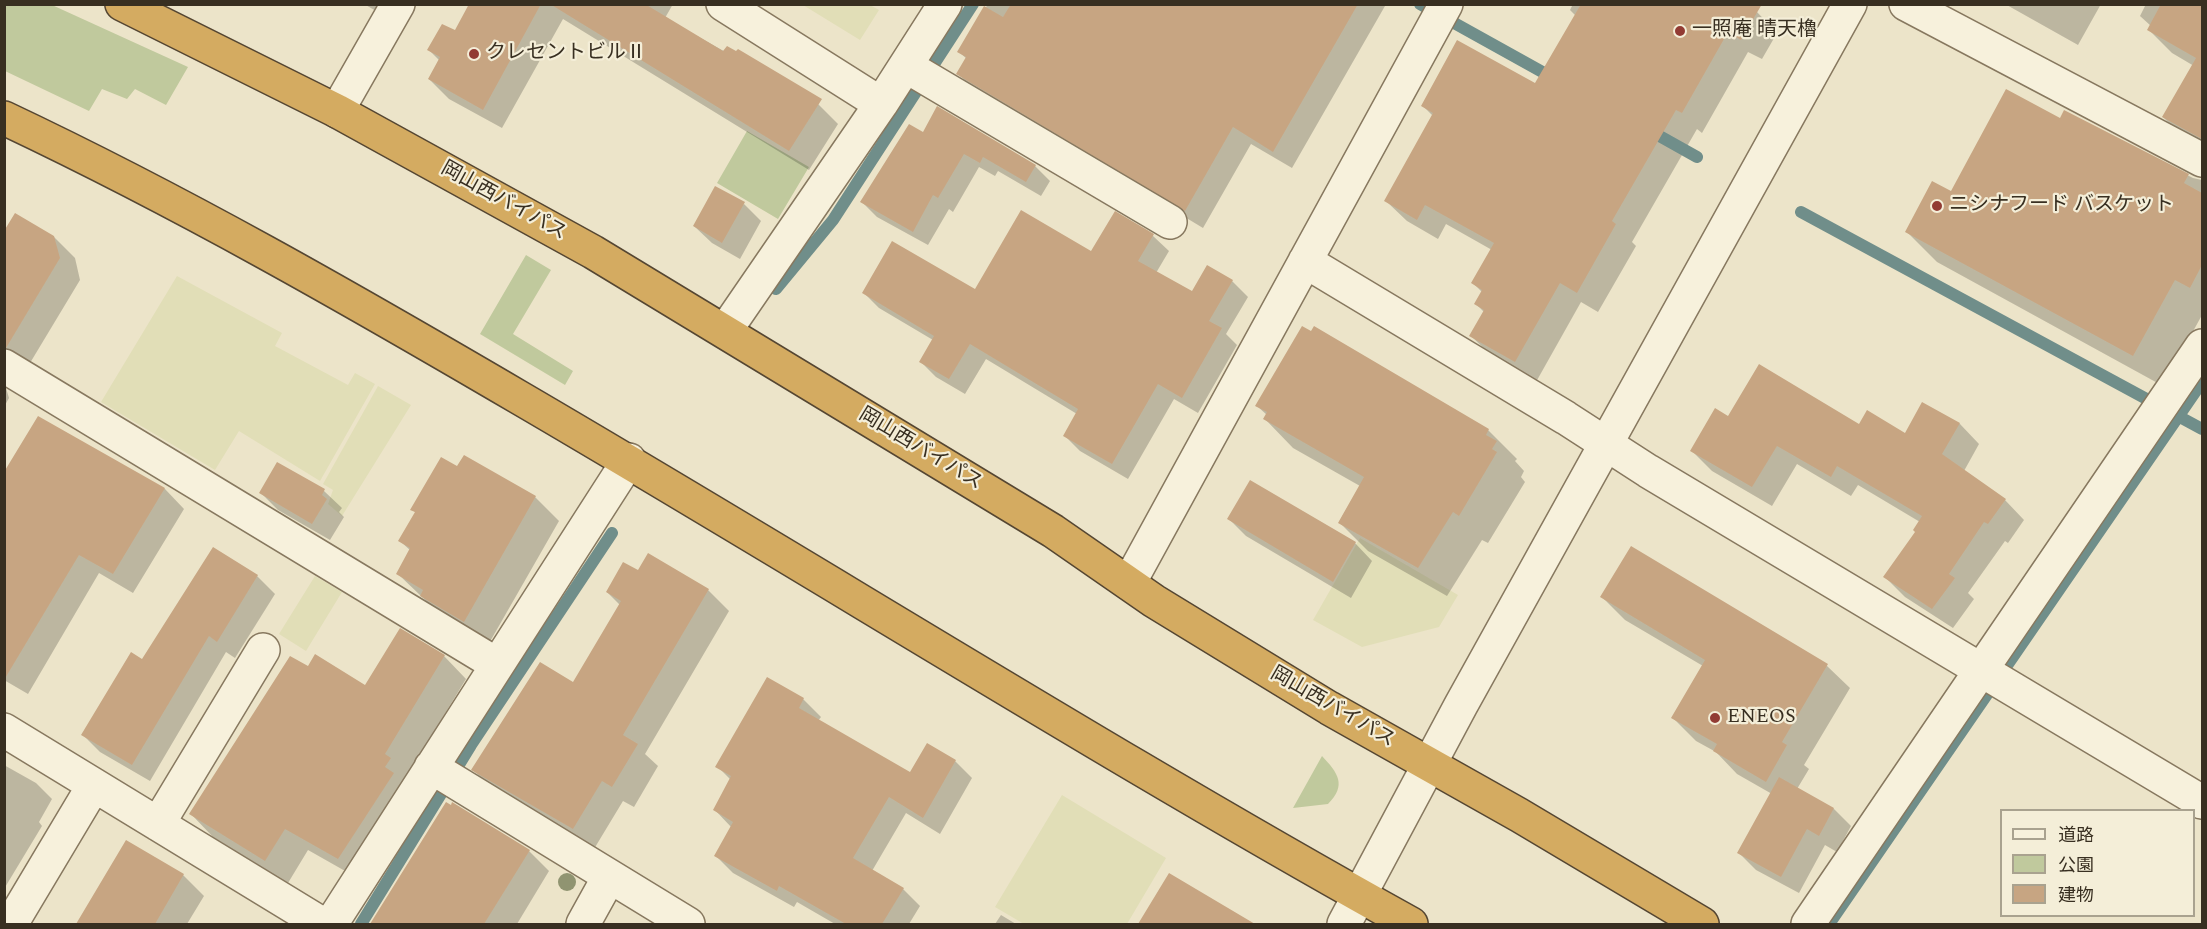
<!DOCTYPE html>
<meta charset="utf-8">
<style>
body{margin:0}
#map{position:relative;width:2207px;height:929px;overflow:hidden;background:#ece4c9;font-family:Spectral,"Noto Sans JP",serif}
canvas{display:block}
.frame{position:absolute;inset:0;border:6px solid #382f21;pointer-events:none}
.legend{position:absolute;left:2000px;top:809px;width:195px;height:108px;box-sizing:border-box;background:#f4eed8;border:2px solid #a9a28f;margin:0;padding:8px 10px;list-style:none;font-size:18px;color:#382f21}
.legend li{display:flex;align-items:center;gap:12px;height:30px}
.legend b{width:30px;border:2px solid #a9a28f}
</style>
<div id="map">
<canvas width="2207" height="929"></canvas>
<div class="frame"></div>
<ul class="legend">
<li><b style="height:8px;background:#f7f1dc"></b>道路</li>
<li><b style="height:16px;background:#c0c99d"></b>公園</li>
<li><b style="height:16px;background:#c7a582"></b>建物</li>
</ul>
</div>
<script>
const ctx = document.querySelector('canvas').getContext('2d');
ctx.lineJoin = 'round';
function paint(path, color) {
  ctx.fillStyle = color;
  ctx.fill(path, 'evenodd');
}
function stroke(path, color, width, dash) {
  ctx.strokeStyle = color;
  ctx.lineWidth = width;
  ctx.lineCap = dash ? 'butt' : 'round';
  ctx.setLineDash(dash || []);
  ctx.stroke(path);
}
function write(font, color, halo, rows, align = 'center') {
  ctx.font = font + ' Spectral,"Noto Sans JP",serif';
  ctx.lineWidth = 4.5;
  ctx.setLineDash([]);
  ctx.textBaseline = 'middle';
  ctx.strokeStyle = halo;
  ctx.fillStyle = color;
  for (const [text, x, y, turn = 0] of rows) {
    ctx.save();
    ctx.translate(x, y);
    ctx.rotate((+turn || 0) * Math.PI / 180);
    ctx.textAlign = isNaN(turn) ? turn : align;
    if (halo) ctx.strokeText(text, 0, 0);
    ctx.fillText(text, 0, 0);
    ctx.restore();
  }
}
paint(new Path2D(`
 M803,5H870L879,10L860,40Z
 M177,276L282,333L275,346L348,385L355,373L375,384L320,481L239,431L215,470L101,402Z
 M378,386L411,405L342,516L328,504L333,490L323,484Z
 M1360,538L1458,595L1439,627L1362,647L1313,620Z
 M315,576L342,592L306,651L279,634Z
 M1062,795L1166,858L1127,924H1024L995,907Z`), '#e1deb7');
paint(new Path2D(`
 M4,5H52L188,67L166,105L135,89L127,99L102,89L89,111L5,71Z
 M747,131L809,167L778,219L717,183Z
 M526,255L551,270L513,334L573,371L565,385L480,334Z
 M1322,756C1338,773 1347,785 1328,804L1293,808Z`), '#c0c99d');
paint(new Path2D(`
 M364,4H403L393,21Z
 M471,4H673L665,18L818,104L838,124L809,170L563,19L502,128L449,99L429,79L440,61L429,50L455,32Z
 M988,4H1383L1385,6L1292,168L1251,144L1203,228L976,91L958,74L967,59L959,52Z
 M1573,4H1744L1757,12L1777,33L1762,59L1748,52L1702,133L1697,129L1632,242L1636,246L1598,312L1581,302L1536,382L1492,356L1471,336L1484,312L1476,304L1482,292L1473,283L1492,250L1446,224L1438,239L1407,221L1386,201L1433,116L1423,106L1536,85L1576,16L1570,10Z
 M2005,4H2101L2078,45Z
 M2146,4H2202V153L2194,148L2163,117L2194,66L2172,53L2149,30L2151,26L2140,16Z
 M2064,112L2193,178L2202,180V210L2195,224L2197,225L2202,216V315L2163,386L1937,262L1906,231L1951,193L2060,120Z
 M923,134L1035,166L1050,181L1041,196L998,171L995,176L979,167L953,212L949,209L928,245L877,217L862,202Z
 M744,204L761,221L740,259L712,243L694,226Z
 M1116,213L1153,236L1169,251L1156,273L1193,293L1232,281L1248,297L1226,334L1237,345L1198,413L1174,399L1128,479L1080,451L1065,436L1077,414L986,359L965,394L936,377L921,362L933,340L879,308L864,293L975,291L1091,253Z
 M4,234L54,237L75,258L80,280L27,368L8,378L6,388L9,398L4,407Z
 M1923,404L1960,424L1979,444L1964,471L2005,500L2024,520L2008,543L2005,541L1968,593L1974,599L1953,628L1905,597L1885,577L1917,532L1920,522L1858,485L1851,496L1797,464L1772,506L1712,471L1692,451L1729,418L1859,426L1906,435Z
 M1257,406L1488,430L1517,459L1515,461L1524,471L1521,477L1525,482L1488,543L1482,540L1447,596L1368,551L1339,522L1360,486L1293,448L1265,419L1267,415Z
 M38,418L165,489L184,509L133,593L99,573L28,694L4,680V475Z
 M278,464L324,491L342,508L339,512L344,517L330,540L278,510L261,493Z
 M458,468L535,497L559,521L488,645L446,620L398,574L411,551L400,541L416,513L412,509Z
 M1229,519L1355,543L1372,561L1351,598L1246,536Z
 M213,549L257,576L275,594L235,658L226,652L150,781L100,752L83,735L143,661Z
 M638,572L708,590L729,611L645,754L658,766L634,807L623,801L594,849L494,790L473,770L574,684L620,605L607,592Z
 M1602,597L1827,666L1850,688L1804,765L1809,769L1797,789L1834,809L1851,826L1837,852L1825,845L1799,893L1756,870L1739,853L1772,794L1737,774L1716,752L1696,741L1673,718L1703,666L1625,620Z
 M444,656L466,679L407,776L361,880L308,850L288,883L213,837L191,814L308,668L366,688Z
 M768,679L803,699L821,717L818,721L911,774L927,745L955,761L972,778L940,834L906,813L872,871L903,889L920,906L909,924H835L797,902L794,907L733,873L716,856L732,828L715,810L731,780L717,766Z
 M4,765L36,783L52,799L39,822L42,826L4,889Z
 M447,804L529,851L549,871L517,924H371Z
 M126,842L183,875L204,896L187,924H78Z
 M1169,875L1230,912L1243,924H1140Z
 M1001,915L1016,924H995Z`), '#0003');
stroke(new Path2D(`
 M1420,4L1555,79
 M1647,129L1697,157
 M1801,212L2202,429
 M776,289L833,220L973,4
 M361,924L471,745L612,533
 M1829,924L2202,382`), '#708e8a', 12);
paint(new Path2D(`
 M469,4H541L483,110L428,79L440,57L427,50L442,24L455,30Z
 M550,4H645L723,51L727,46L736,51L738,49L822,99L789,151Z
 M1011,4H1358L1273,152L1233,127L1185,211L956,74L966,57L957,52L984,6L1003,17Z
 M1581,4H1762L1741,40L1728,32L1682,113L1676,110L1612,221L1616,224L1577,293L1560,283L1515,362L1469,336L1484,310L1474,304L1482,290L1471,283L1494,243L1425,205L1417,220L1384,201L1433,113L1421,106L1457,40L1535,83Z
 M2161,4H2202V139L2162,117L2196,58L2147,30Z
 M2006,89L2060,118L2064,110L2189,174L2184,183L2202,193V265L2190,288L2175,280L2133,356L1905,232L1932,181L1951,191Z
 M937,106L1036,165L1026,182L983,157L980,163L964,154L938,198L933,195L913,232L860,202L909,124L923,132Z
 M715,186L745,202L722,243L693,226Z
 M1021,210L1091,251L1115,211L1154,234L1138,261L1192,291L1207,265L1233,280L1209,321L1222,328L1182,398L1158,384L1112,464L1063,436L1078,409L970,344L949,379L919,362L934,336L862,293L892,241L975,289Z
 M15,213L54,236L60,258L6,348L4,231Z
 M1302,326L1311,331L1314,326L1489,429L1486,435L1497,441L1492,449L1497,452L1459,516L1453,512L1418,568L1338,523L1364,477L1263,419L1267,412L1255,406Z
 M1759,364L1859,424L1867,410L1905,433L1922,402L1960,423L1942,454L2006,499L1988,524L1984,522L1949,574L1955,578L1932,609L1883,577L1915,532L1913,530L1922,516L1837,466L1831,477L1777,446L1752,487L1690,451L1715,408L1728,416Z
 M38,416L165,488L113,574L79,555L4,680V472Z
 M464,455L536,496L464,622L420,596L423,590L396,574L410,548L398,541L415,512L410,510L441,457L457,466Z
 M277,462L325,489L322,495L327,499L312,524L259,493Z
 M1250,480L1356,542L1333,582L1227,519Z
 M1631,546L1828,664L1782,742L1787,745L1766,782L1713,751L1717,744L1671,718L1705,660L1600,597Z
 M213,547L258,575L217,642L209,636L132,765L81,735L131,652L142,659Z
 M648,553L709,589L623,735L638,744L612,787L602,781L573,829L471,770L540,662L573,682L621,601L606,592L623,562L638,570Z
 M400,628L445,655L385,754L391,758L385,767L394,773L338,859L285,829L265,861L189,814L290,656L308,666L315,654L365,685Z
 M767,677L804,698L799,708L910,772L927,743L956,760L923,818L889,797L853,858L904,888L882,924H846L779,886L777,891L714,856L733,822L713,810L731,776L715,767Z
 M1779,777L1834,808L1819,836L1807,829L1781,877L1737,853Z
 M446,802L451,805L452,802L530,850L484,924H370Z
 M126,840L184,874L155,924H76Z
 M1169,873L1255,924H1138Z`), '#c7a582');
const minor = new Path2D(`
 M723,4L881,104
 M1906,4L2202,160
 M906,66L1170,222
 M337,111L398,4
 M1305,261L1566,418L1648,471L2202,802
 M725,331L881,104L945,4
 M4,366L496,664
 M1129,583L1446,4
 M4,730L322,924
 M431,767L688,924
 M158,824L263,650
 M11,924L94,785
 M331,924L629,460
 M583,924L609,877
 M1344,924L1461,705L1850,4
 M1808,924L2202,346`);
const highway = new Path2D(`
 M122,4L337,111L593,252L1053,531L1154,601L1329,708L1519,815L1702,924
 M4,118C182,202 351,299 520,398C818,572 1110,757 1411,924`);
stroke(minor, '#87785f', 36);
stroke(highway, '#554632', 36);
stroke(minor, '#f7f1dc', 33);
stroke(highway, '#d4ab61', 33);
ctx.fillStyle = '#909471';
for (const [x, y] of [
 [567,882]
]) {
  ctx.beginPath();
  ctx.arc(x, y, 9, 0, 2 * Math.PI);
  ctx.fill();
}
for (const [x, y, r, color] of [
 [1680,31,6,"#923b33"],
 [474,54,6,"#923b33"],
 [1937,206,6,"#923b33"],
 [1715,718,6,"#923b33"]
]) {
  const dot = new Path2D();
  dot.arc(x, y, r, 0, 2 * Math.PI);
  ctx.fillStyle = color;
  ctx.fill(dot);
  stroke(dot, '#f4eed8', 2);
}
write('20px', '#382f21', '#f4eed8', [
 ["一照庵 晴天櫓",1692,31],
 ["クレセントビルⅡ",486,54],
 ["ニシナフード バスケット",1949,206],
 ["ENEOS",1727,718]
], 'left');
write('20px', '#382f21', '#f4eed8', [
 ["岡山西バイパス",503,202,29],
 ["岡山西バイパス",920,450,31],
 ["岡山西バイパス",1332,708,30]
]);
</script>
